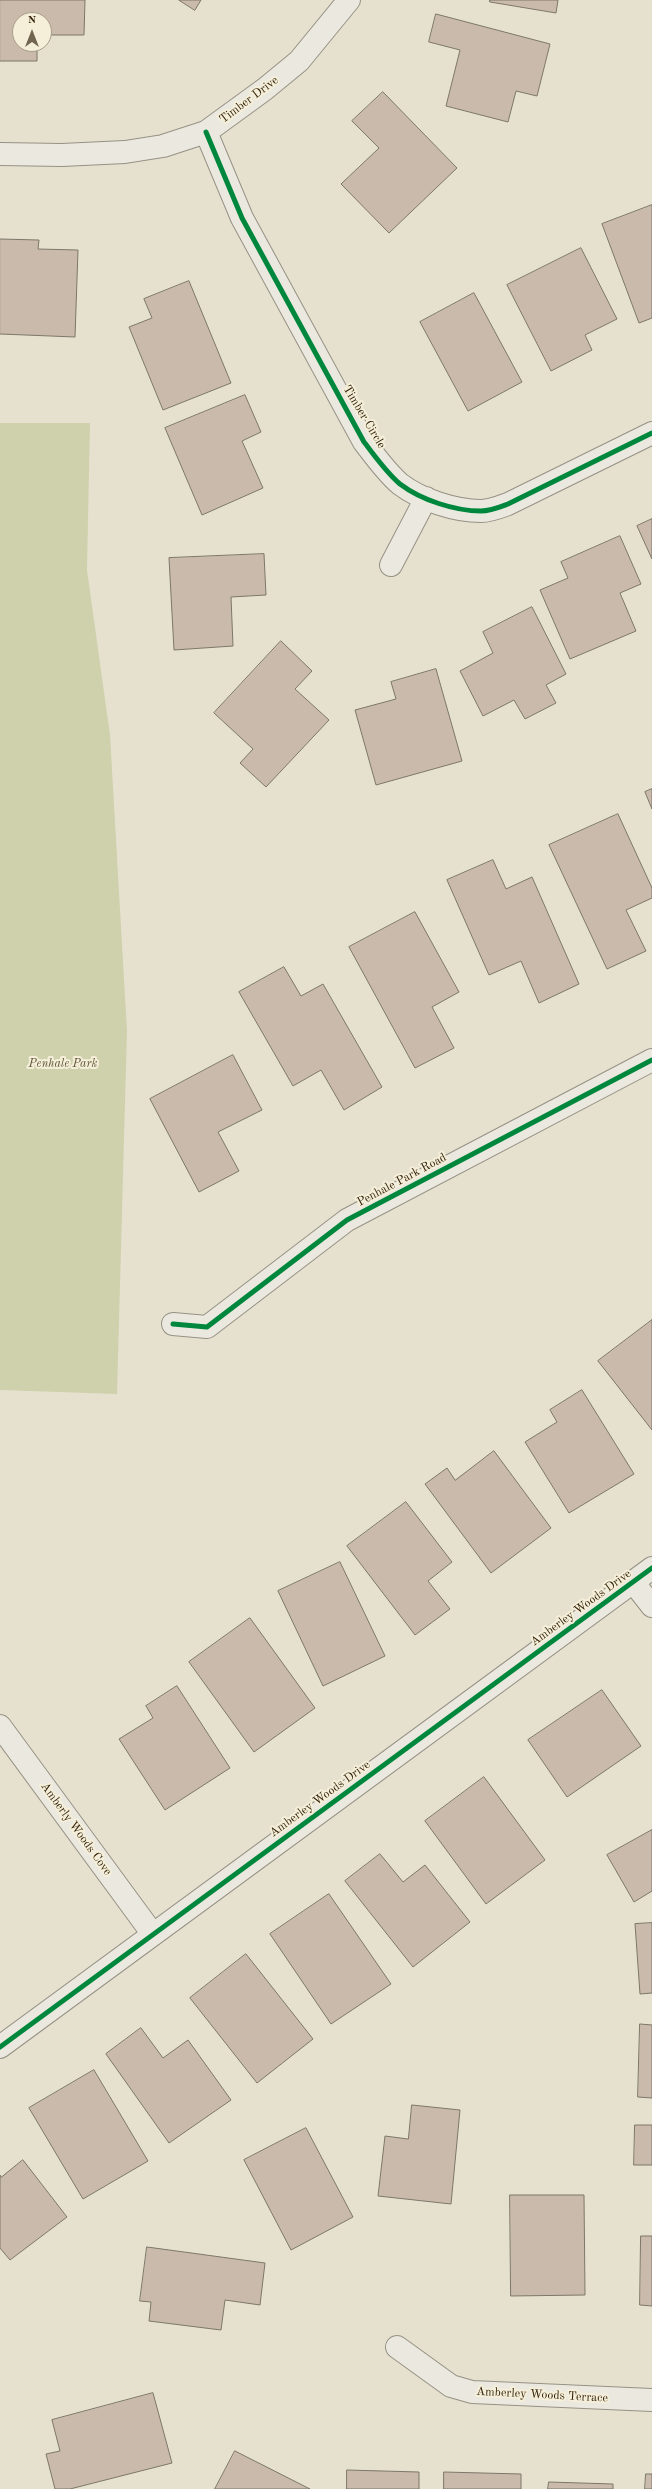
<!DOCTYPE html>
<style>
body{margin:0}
#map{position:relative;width:652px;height:2489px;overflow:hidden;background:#e6e1cf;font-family:"Old Standard TT",serif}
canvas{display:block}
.north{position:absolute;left:12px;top:12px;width:40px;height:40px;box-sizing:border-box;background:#f5efd9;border:1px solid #a79d87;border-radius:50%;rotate:0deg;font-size:11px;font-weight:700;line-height:16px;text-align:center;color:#33220b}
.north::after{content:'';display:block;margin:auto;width:14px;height:18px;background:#726550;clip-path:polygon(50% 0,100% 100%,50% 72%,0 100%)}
</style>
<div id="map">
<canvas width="652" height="2489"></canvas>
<div class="north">N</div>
</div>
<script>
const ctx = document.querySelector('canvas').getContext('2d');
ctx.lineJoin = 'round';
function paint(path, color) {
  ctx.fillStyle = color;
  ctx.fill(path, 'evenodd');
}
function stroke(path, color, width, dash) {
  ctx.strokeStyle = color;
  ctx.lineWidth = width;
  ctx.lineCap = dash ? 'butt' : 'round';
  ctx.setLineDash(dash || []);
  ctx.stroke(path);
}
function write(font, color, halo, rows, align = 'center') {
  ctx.font = font + ' "Old Standard TT",serif';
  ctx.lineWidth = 4;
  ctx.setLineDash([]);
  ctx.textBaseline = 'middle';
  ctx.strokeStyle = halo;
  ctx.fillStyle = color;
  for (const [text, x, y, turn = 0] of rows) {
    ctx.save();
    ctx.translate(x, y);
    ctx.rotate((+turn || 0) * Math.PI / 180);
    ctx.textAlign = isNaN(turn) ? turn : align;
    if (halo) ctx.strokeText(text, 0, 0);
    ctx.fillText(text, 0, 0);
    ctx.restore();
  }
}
paint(new Path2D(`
 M0,423H90L87,570L110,735L127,1031L117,1394L0,1390Z`), '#cfd1ad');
const building = new Path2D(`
 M0,0H85L84,35H44V20H20V44H37V61H0Z
 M179,0H201L195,10Z
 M490,0H558L556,13L490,2Z
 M436,14L550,44L537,96L516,91L508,122L446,106L460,50L429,42Z
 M383,92L457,168L389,233L341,184L379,148L352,121Z
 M652,205V318L639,323L602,224Z
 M0,239L39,240L38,249L78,250L75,337L0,334Z
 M581,248L617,319L585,335L592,350L551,371L507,285Z
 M189,281L231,383L163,410L129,327L152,318L144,299Z
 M474,293L522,382L468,411L420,322Z
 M245,395L261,432L242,441L263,488L202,515L165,428Z
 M652,519V559L637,526Z
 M620,536L641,584L620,593L636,631L570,659L540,590L568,578L561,562Z
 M264,554L266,595L231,597L233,646L174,650L169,558Z
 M532,607L566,674L546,685L556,703L525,719L514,700L483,716L460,671L493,653L483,632Z
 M281,641L312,671L295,689L329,720L266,787L240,763L253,749L214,713Z
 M436,669L462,761L376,785L355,710L396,699L391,682Z
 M652,789V809L645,792Z
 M618,814L652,888V898L626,910L646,951L607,969L549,845Z
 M493,860L506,889L532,877L579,984L539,1003L521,961L489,975L447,880Z
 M415,912L459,992L432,1007L454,1048L415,1068L349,947Z
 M284,967L301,996L323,984L382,1087L344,1110L321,1070L293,1086L239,992Z
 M233,1055L262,1110L218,1132L239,1171L199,1192L150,1099Z
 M652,1320V1430L598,1361Z
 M582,1390L634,1474L569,1513L525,1442L557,1422L550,1410Z
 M494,1451L551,1528L491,1573L425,1484L447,1468L455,1480Z
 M406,1502L452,1562L428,1581L450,1609L415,1635L347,1546Z
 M340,1562L385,1656L323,1686L278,1591Z
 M250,1618L315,1708L254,1752L189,1662Z
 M177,1686L230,1768L165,1810L119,1739L153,1718L146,1706Z
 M602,1690L641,1746L567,1797L528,1740Z
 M484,1777L545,1860L486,1904L425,1821Z
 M652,1830V1891L634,1902L607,1855Z
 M380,1854L403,1882L425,1865L470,1922L413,1967L345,1881Z
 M329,1894L391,1984L331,2024L270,1934Z
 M652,1923V1993L640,1994L635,1924Z
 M246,1954L313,2039L257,2083L190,1998Z
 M640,2024L652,2025V2098L638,2097Z
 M141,2028L163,2058L188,2040L231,2100L169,2143L106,2054Z
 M94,2070L148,2161L83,2199L29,2108Z
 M412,2105L460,2110L451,2204L378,2196L385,2136L408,2139Z
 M635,2125H652V2165H634Z
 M306,2128L353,2217L291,2250L244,2160Z
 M23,2160L67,2217L10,2260L0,2248V2175L1,2177Z
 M510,2195H584L585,2295L511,2296Z
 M641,2236H652V2306L640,2305Z
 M147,2247L265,2263L260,2305L225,2300L221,2330L149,2321L151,2302L140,2301Z
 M153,2393L172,2463L70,2489H55L46,2454L60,2451L52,2420Z
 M235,2451L310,2489H215Z
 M347,2470L419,2472V2489H347Z
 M444,2472L521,2474V2489H444Z
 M646,2474H652V2489H645Z
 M549,2482L613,2484V2489H548Z`);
paint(building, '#cabaab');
stroke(building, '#7c776a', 1);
const minor = new Path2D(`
 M206,132L242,218L364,442C375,456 386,472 400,484C421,500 455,511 481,511C490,511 500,507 508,504L652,433
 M0,154L62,155L125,152L163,146L206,132L265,89L299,61L349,0
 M391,565L426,498
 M173,1324L207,1327L347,1220L652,1060
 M634,1583L652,1606
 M0,1726L152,1933
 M0,2047L652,1568
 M397,2347L451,2386L472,2392L652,2400`);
stroke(minor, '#969184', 24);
stroke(minor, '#ebe9df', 22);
stroke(new Path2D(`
 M206,132L242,218L364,442C375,456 386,472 400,484C421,500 455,511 481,511C490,511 500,507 508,504L652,433
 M173,1324L207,1327L347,1220L652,1060
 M0,2047L652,1568`), '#00873e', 5);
write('12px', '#33220b', '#f5efd9', [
 ["Timber Drive",249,100,-37],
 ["Timber Circle",364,417,59],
 ["Penhale Park Road",402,1180,-28],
 ["Amberley Woods Drive",581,1608,-36],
 ["Amberley Woods Drive",320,1799,-36],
 ["Amberly Woods Cove",76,1829,54],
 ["Amberley Woods Terrace",542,2395,3]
]);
write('italic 12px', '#5c5334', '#f5efd9', [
 ["Penhale Park",63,1064]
]);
</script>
